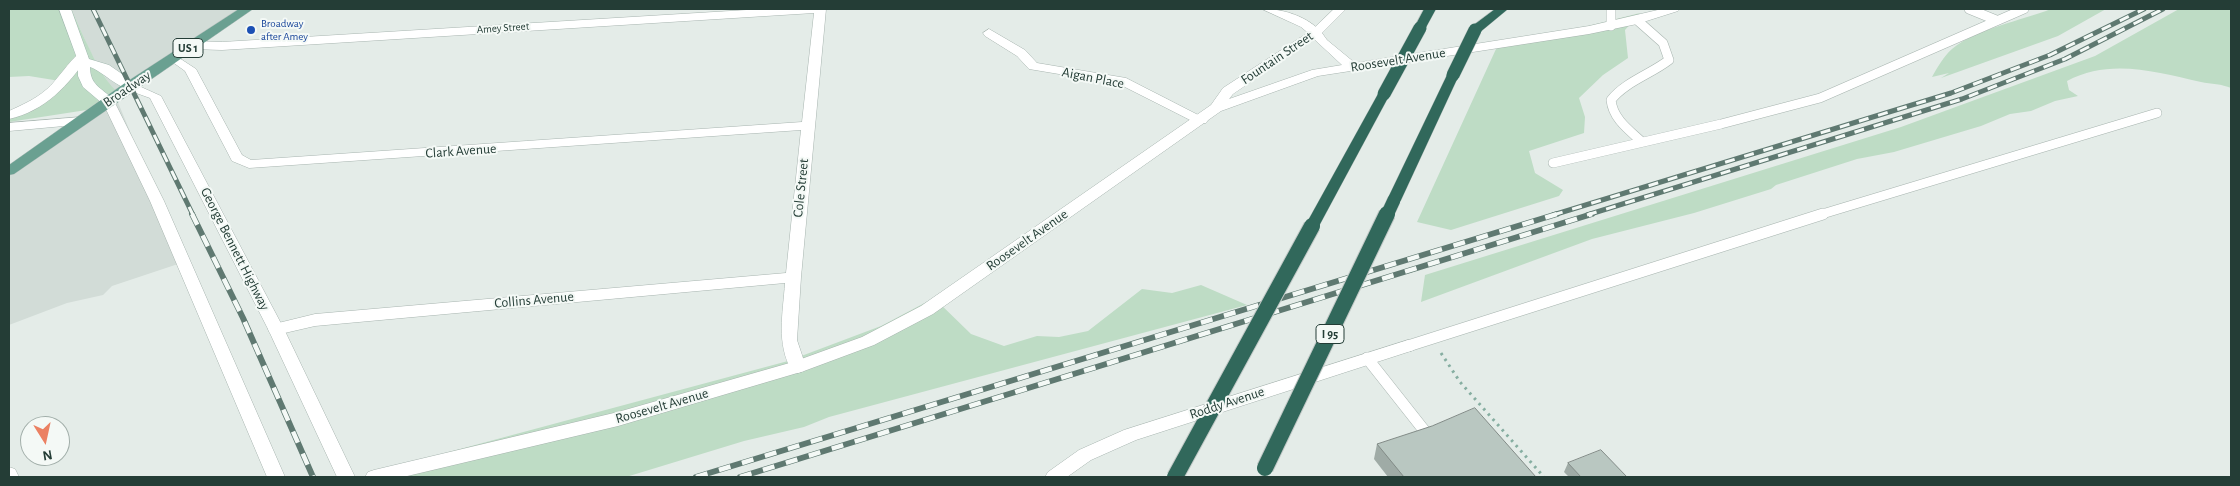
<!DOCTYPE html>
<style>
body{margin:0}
#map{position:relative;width:2240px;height:486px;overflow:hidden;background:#e4ece8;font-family:"Alegreya Sans",sans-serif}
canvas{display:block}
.frame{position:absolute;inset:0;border:10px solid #243d36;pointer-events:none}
.north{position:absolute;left:20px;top:416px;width:50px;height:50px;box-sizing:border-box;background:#f4f9f6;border:1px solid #a1aea9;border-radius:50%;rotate:170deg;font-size:14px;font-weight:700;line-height:20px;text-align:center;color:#243d36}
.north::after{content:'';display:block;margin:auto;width:18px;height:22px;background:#eb8163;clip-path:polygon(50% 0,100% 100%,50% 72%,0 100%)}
</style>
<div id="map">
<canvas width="2240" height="486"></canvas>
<div class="frame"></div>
<div class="north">N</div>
</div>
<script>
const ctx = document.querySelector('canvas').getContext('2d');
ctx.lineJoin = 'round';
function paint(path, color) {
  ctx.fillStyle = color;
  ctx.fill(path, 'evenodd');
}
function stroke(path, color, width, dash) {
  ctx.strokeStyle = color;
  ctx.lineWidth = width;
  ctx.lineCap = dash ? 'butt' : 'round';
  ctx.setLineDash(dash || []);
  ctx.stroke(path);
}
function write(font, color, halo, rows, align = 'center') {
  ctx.font = font + ' "Alegreya Sans",sans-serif';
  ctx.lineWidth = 4;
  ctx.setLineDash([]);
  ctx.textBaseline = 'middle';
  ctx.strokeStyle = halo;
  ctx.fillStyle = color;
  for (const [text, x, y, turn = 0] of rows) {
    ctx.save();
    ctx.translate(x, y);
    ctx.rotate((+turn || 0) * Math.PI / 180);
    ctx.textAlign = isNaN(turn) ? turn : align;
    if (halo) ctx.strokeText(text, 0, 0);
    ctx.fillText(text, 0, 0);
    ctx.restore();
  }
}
paint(new Path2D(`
 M71,9H246L119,93L112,89L91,53Z
 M117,100L184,262L112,286L103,295L67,303L9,325V169L87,116Z`), '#d2dcd7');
paint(new Path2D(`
 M9,9H71C81,29 101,81 119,93L93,109L9,122V113L23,108L60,81L29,76L9,77Z
 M2051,9H2106L2058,36L1941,78L1949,73L1932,77C1937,68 1944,56 1952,49C1977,28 2021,21 2051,9Z
 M2179,9H2231V88C2222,84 2211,84 2201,82C2156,72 2110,58 2067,81L2069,90L2078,96L2055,101L2031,111L2010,114L1981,126L1894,152L1857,159L1776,185L1771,189L1694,213L1592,239L1421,302L1425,275L1901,127L2095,56Z
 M1640,13L1625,30L1628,58L1603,75L1579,98L1585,117L1584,133L1529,151L1535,173L1563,190L1559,196L1451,230L1417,222L1496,49L1506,40L1588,26Z
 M1201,285L1247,305L829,417L804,427L744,441L626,477H366L367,474L788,361L881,326L934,298L971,334L1004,346L1037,336L1059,337L1088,331L1142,289L1172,293Z`), '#bedcc5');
const serviceFar1 = new Path2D(`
 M1611,9V26
 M1969,9L1996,20
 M1637,20L1663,43L1669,60C1651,74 1625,82 1611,100C1613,119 1629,130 1642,142
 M1553,163L1721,124L1820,98L2024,9
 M1819,215L2157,113`);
const service = new Path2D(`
 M1408,346L1823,214
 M1367,358L1427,434`);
const minor = new Path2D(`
 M763,9H826L801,277L797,340L806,367L804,371L798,373L792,371C776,344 783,313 785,283L315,326L276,335L270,333L268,329L270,325L315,314L786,273L801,130L249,168L232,161L185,71L167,58L173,54L196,69L242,155L251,160L802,122L814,13L222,50L192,49L186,45L192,41L222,42Z
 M1262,9C1282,8 1309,17 1322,33L1320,36H1312L1301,27Z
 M989,29L1025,50L1037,63L1126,78L1208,120L1206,123H1196L1119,84L1029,69L1017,56L985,36L983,33Z
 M1408,340L1414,342L1416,346L1414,350L1136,440L1091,460L1067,477H1045L1048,472L1079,450L1124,430Z
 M9,467L15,469L19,477H9Z`);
const tertiary = new Path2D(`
 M1334,9H1346L1322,33L1327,40L1355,63L1589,26L1662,9H1680L1678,11L1637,24L1589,34L1318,76L1221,111L933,314L874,345L804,371L618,426L403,477H365L368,472L374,470L618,412L793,362L862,337L921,306L1211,105L1223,88L1312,30ZM1314,39L1342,65L1312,70L1229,99L1233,94Z
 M82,52L88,56C69,85 45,111 9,119V111C22,105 36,99 47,89C56,82 74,54 82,52Z
 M130,82L161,96L284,329L355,477H337L268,329L150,98L125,89L124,86Z
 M108,97L114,101L164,201L285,477H267L150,201L102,101Z
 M81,117L88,121L86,124L9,131V123Z`);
const secondary = new Path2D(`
 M59,9H71L89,59L109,65L135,83L136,86L135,89C121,92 104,72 90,67C90,87 104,88 114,101L113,104H103L83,87L78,76V61Z`);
const primary = new Path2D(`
 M239,9H253L14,174L9,175V165L125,83Z`);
const motorway = new Path2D(`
 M1424,9H1436L1424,31H1416L1414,28Z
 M1495,9H1508L1479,33H1471V27Z
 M1453,71L1459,75L1401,200L1399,203H1389L1387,200L1447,75Z
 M1384,90L1390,94L1319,226L1317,229H1307L1305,226L1378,94Z`);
stroke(serviceFar1, '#a7b4af', 10);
stroke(service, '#a7b4af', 12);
stroke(minor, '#a7b4af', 1);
stroke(tertiary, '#a7b4af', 1);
stroke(secondary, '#a2b8b0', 1);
stroke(primary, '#c2c9c7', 1);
stroke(motorway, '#c2c9c7', 1);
stroke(new Path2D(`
 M1441,353L1460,382L1544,477`), '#86aea1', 3, [2.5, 4.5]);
stroke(serviceFar1, '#fff', 9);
stroke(service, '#fff', 11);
paint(minor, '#fff');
paint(tertiary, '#fff');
paint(secondary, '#fff');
paint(primary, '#6aa091');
paint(motorway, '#31685b');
const railFar1 = new Path2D(`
 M93,9L193,215
 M1553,215L1951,93L2050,55L2144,9
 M1587,215L1962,99L2065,59L2163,9`);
const rail = new Path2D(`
 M192,214L243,318L313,477
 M696,477L1557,214
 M740,477L1592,214`);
stroke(railFar1, '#5f7971', 5);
stroke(rail, '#5f7971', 6);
stroke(railFar1, '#f4f9f6', 3, [10]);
stroke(rail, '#f4f9f6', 4.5, [12]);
const motorwayBridgeFar1 = new Path2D(`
 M1453,75L1475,30
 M1384,94L1420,28
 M1387,215L1394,200`);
const motorwayBridge = new Path2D(`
 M1265,468L1387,214
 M1175,477L1312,226`);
stroke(motorwayBridgeFar1, '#c2c9c7', 14, []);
stroke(motorwayBridge, '#c2c9c7', 18, []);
stroke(motorwayBridgeFar1, '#31685b', 13);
stroke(motorwayBridge, '#31685b', 16);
paint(new Path2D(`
 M1377,444L1536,477H1388L1374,459Z
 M1568,463L1627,477H1569L1564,472Z`), '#9faba6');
const building = new Path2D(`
 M1475,408L1536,477H1404L1377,444L1432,426Z
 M1601,450L1627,477H1581L1568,463Z`);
paint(building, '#b9c7c1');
stroke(building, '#828b87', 1);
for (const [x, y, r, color] of [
 [251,30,5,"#1a4fb4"]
]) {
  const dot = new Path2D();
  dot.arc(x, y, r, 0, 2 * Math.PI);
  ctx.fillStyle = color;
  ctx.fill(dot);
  stroke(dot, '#f4f9f6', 2);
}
write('11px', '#164399', '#f4f9f6', [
 ["Broadway",261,24],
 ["after Amey",261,37]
], 'left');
write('11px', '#243d36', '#f4f9f6', [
 ["Amey Street",503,28,-4]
]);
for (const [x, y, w] of [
 [188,48,30],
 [1330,334,28]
]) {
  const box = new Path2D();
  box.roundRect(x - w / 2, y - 9.5, w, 19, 4);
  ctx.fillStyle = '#f4f9f6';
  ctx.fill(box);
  stroke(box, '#243d36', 1);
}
write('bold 12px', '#243d36', null, [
 ["US 1",188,48],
 ["I 95",1330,334]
]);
write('14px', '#243d36', '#f4f9f6', [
 ["Fountain Street",1277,58,-34],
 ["Roosevelt Avenue",1398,60,-9],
 ["Aigan Place",1093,78,11],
 ["Broadway",127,89,-34],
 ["Clark Avenue",461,151,-4],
 ["Cole Street",801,188,-84],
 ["Roosevelt Avenue",1027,240,-35],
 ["George Bennett Highway",235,249,63],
 ["Collins Avenue",534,300,-5],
 ["Roddy Avenue",1227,403,-18],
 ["Roosevelt Avenue",662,406,-16]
]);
</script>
